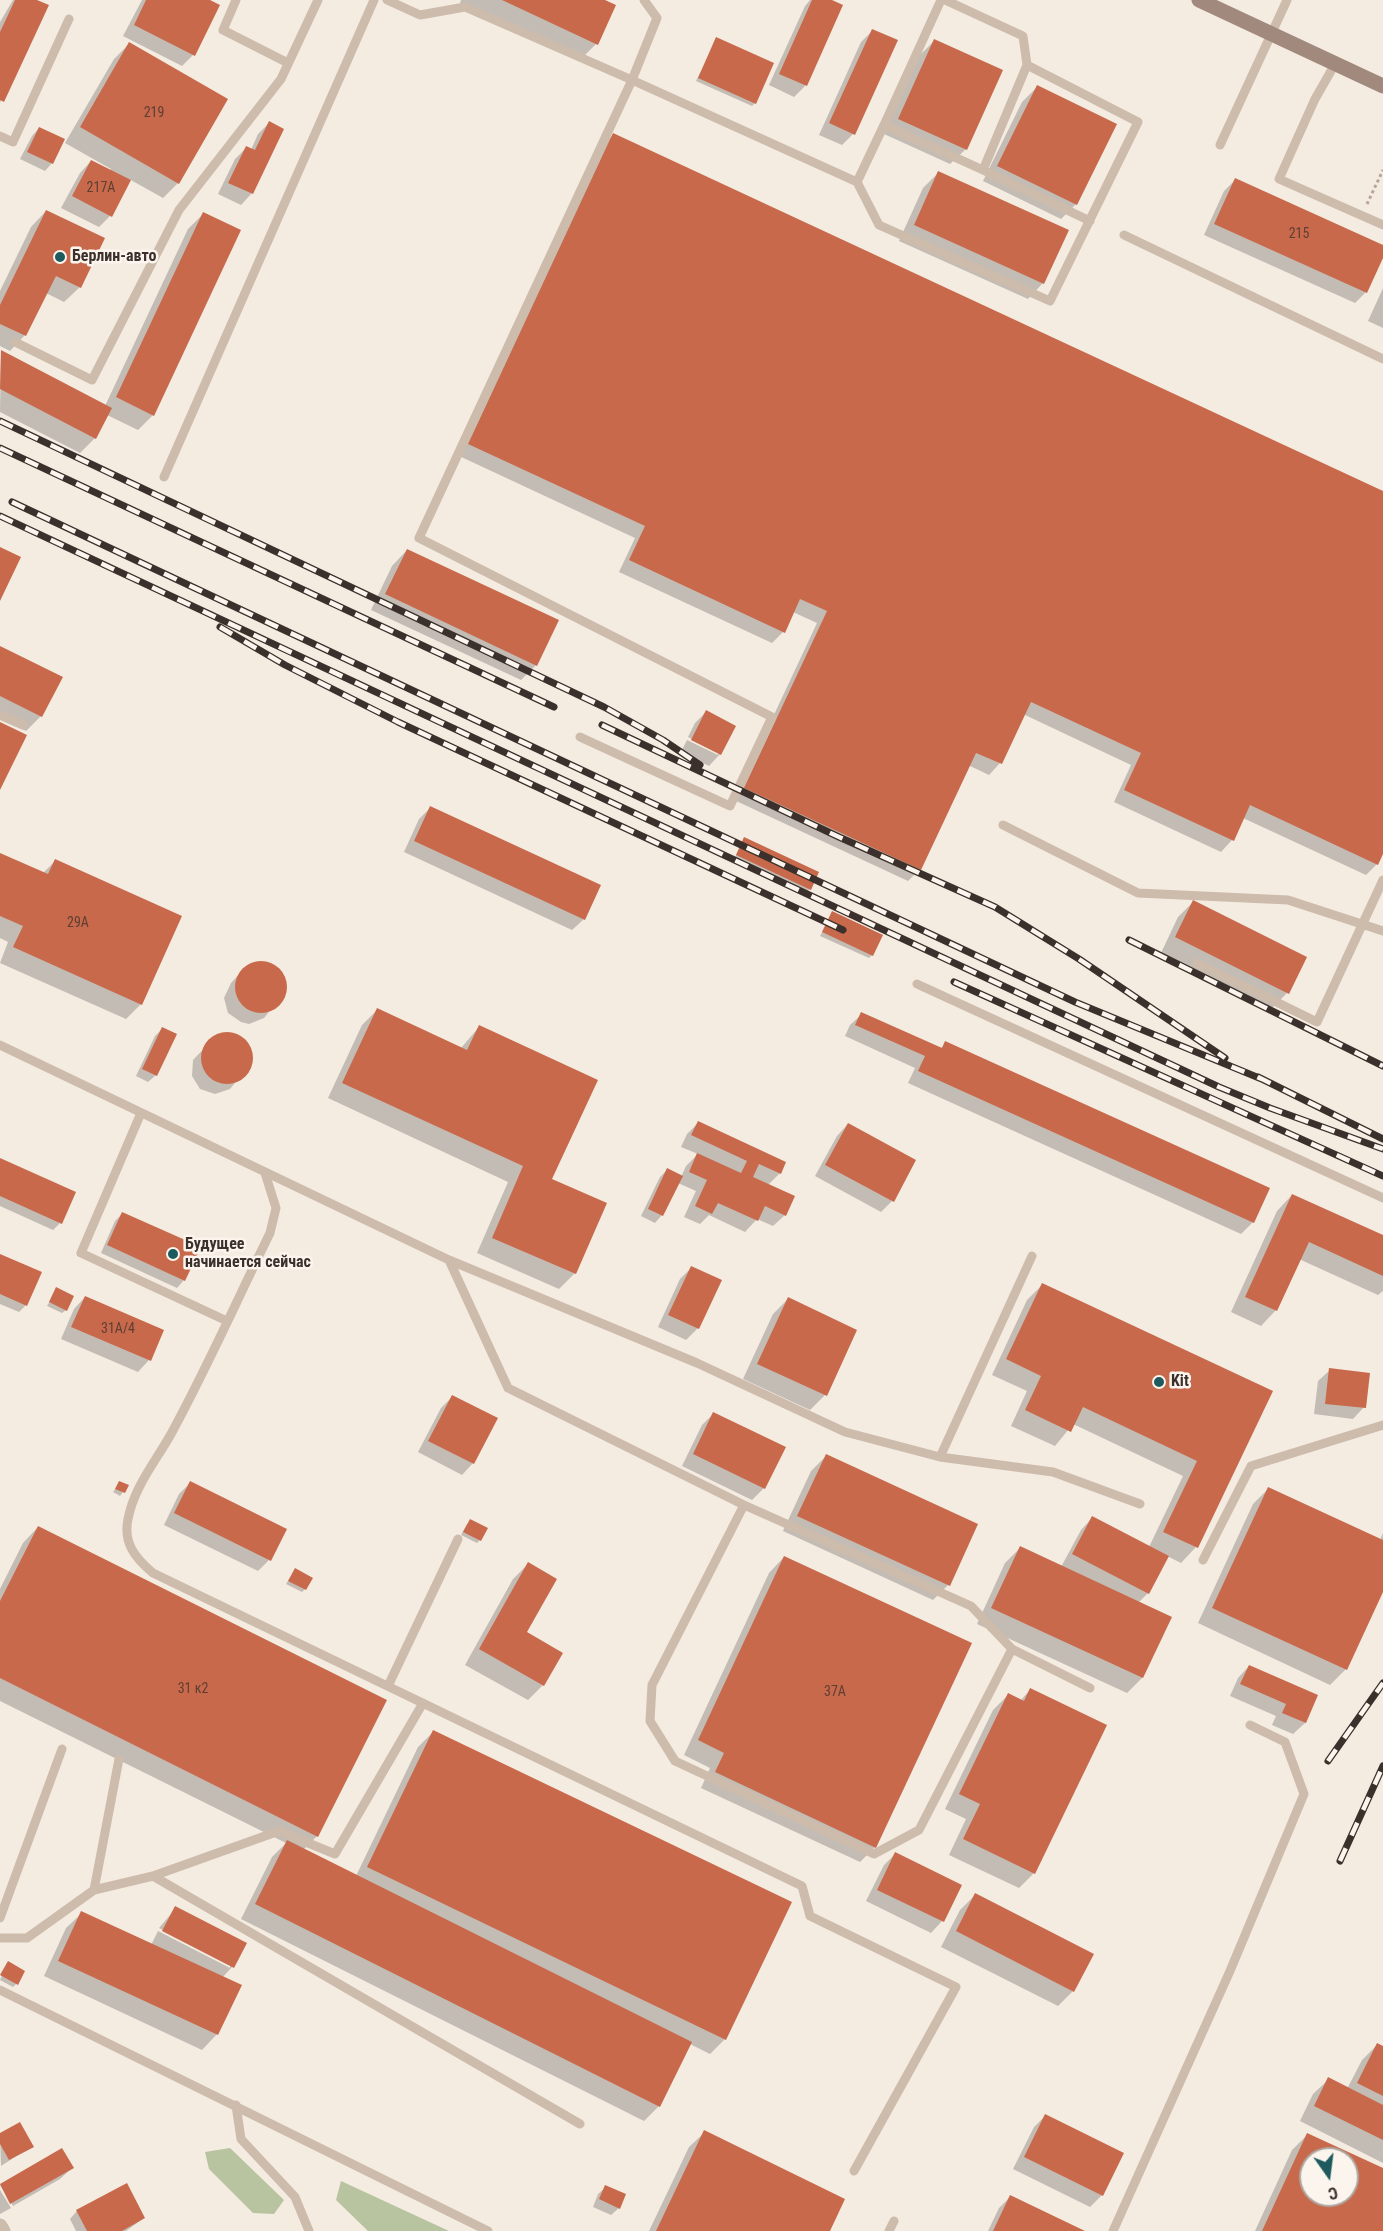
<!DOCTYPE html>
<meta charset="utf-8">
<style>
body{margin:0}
#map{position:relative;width:1383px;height:2231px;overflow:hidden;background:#f4ebe1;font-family:"Roboto Condensed",sans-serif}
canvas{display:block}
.north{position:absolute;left:1299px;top:2147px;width:60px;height:60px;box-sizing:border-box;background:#fbf5ee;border:2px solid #aea6a0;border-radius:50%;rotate:166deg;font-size:16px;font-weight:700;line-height:24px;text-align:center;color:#3b302b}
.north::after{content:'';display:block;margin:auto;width:21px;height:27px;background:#1f5a5e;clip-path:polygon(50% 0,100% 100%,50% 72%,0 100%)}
</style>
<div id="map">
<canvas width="1383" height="2231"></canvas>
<div class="north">С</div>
</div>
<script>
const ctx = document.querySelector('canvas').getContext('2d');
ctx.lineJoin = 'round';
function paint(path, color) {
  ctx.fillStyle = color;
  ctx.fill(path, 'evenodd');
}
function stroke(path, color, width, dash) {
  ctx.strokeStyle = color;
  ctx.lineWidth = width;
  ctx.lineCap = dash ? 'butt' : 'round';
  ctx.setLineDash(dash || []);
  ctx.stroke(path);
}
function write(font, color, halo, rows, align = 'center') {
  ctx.font = font + ' "Roboto Condensed",sans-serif';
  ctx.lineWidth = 5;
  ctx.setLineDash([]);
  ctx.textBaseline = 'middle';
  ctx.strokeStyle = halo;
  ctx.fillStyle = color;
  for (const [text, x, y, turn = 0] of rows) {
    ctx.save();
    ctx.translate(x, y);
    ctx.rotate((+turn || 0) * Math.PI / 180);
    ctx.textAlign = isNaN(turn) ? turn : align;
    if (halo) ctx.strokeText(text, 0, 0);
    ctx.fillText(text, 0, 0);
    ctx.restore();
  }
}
paint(new Path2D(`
 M230,2148L284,2200L274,2214L253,2213L209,2169L205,2152Z
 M341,2181L449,2231H368L336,2200Z`), '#b8c4a0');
paint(new Path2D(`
 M13,0H34L0,103V22Z
 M142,0H206L193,55L182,66L123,36Z
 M461,0H602L596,44L581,59L460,3Z
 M810,0H829L841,6L805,86L794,97L769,85L805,6Z
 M872,31L853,134L842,145L819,135L861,42Z
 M717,39L755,103L752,106L696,81Z
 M934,41L966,149L950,164L884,134L919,56Z
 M129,44L226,99L178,183L163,198L129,179L110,216L99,227L61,208L80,173L91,161L110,171L111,169L65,143L114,59Z
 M1037,87L1076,204L1061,219L983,181L1022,102Z
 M269,123L252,193L241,205L218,194L235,159L246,148L251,150L258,134Z
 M39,128L52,163L45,171L20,159L32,136Z
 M613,135L1383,493V851L1377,864L1366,875L1243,818L1232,840L1221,852L1114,802L1131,765L1023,714L1000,763L989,775L968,765L920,869L908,881L734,800L817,623L793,612L783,632L772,643L619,572L635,538L457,455L602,146Z
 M938,173L1043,283L1028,299L899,241L923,188Z
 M1235,180L1383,247V254L1366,292L1355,303L1204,235L1224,191Z
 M46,211L80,287L64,302L46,293L25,335L10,351L0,346V291L31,227Z
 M203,214L153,415L138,430L107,415L95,438L80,453L0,412L1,352L105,406L188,229Z
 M1383,288V328L1368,321Z
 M407,550L536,665L521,680L371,610L392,566Z
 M0,647L41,716L26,731L0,718Z
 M706,712L720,754L709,766L681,752L687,740L718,755V752L688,737L695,723Z
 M431,807L584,919L572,930L404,852L419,819Z
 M745,839L810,889L807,892L734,859Z
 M0,854L43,873L55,861L141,1004L126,1019L0,963L8,942L0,938Z
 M1193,902L1287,993L1272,1008L1161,953L1178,917Z
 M833,913L872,955L869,958L820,936Z
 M256,963L272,966L283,977L284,993L264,1018L249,1024L241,1022L228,1013L224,998L231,983L242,971Z
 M377,1010L461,1048L479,1027L550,1180L605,1203L575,1273L559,1289L477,1253L508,1182L328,1098L362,1025Z
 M862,1014L940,1049L946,1043L1268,1189L1253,1222L1241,1234L908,1083L915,1068L845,1036L850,1025Z
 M162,1029L156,1075L148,1082L136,1076L155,1036Z
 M223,1034L239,1036L245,1041L252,1055L251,1063L230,1089L215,1094L200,1089L192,1076L193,1060L216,1036Z
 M698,1123L780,1173L768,1185L785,1215L773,1226L757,1219L745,1232L709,1215L700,1224L684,1217L696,1191L678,1183L662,1215L655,1223L641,1216L660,1177L667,1170L681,1177L686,1166L698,1154L681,1147L687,1134Z
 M848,1124L892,1201L881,1212L815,1176L837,1136Z
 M0,1160L60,1223L53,1230L0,1206Z
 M1292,1195L1383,1236V1291L1378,1295L1299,1259L1276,1310L1261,1326L1231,1312L1277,1211Z
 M123,1213L184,1280L177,1288L101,1253L115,1221Z
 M0,1255L26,1305L19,1312L0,1304Z
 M691,1268L698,1328L686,1340L658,1327L680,1279Z
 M1042,1285L1271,1392L1196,1547L1181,1563L1167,1556L1148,1593L1138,1603L1142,1678L1127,1693L977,1624L1005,1563L1020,1548L1061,1567L1081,1530L1092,1518L1149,1547L1183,1476L1073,1424L1055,1446L1011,1426L1027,1391L992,1375L1027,1300Z
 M57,1289L66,1310L62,1313L47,1306Z
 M85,1297L162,1331L149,1360L138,1372L61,1339L74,1309Z
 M788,1299L825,1395L810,1410L743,1379L773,1314Z
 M1330,1370L1364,1407L1353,1419L1314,1414L1318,1381Z
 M452,1397L473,1463L462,1475L418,1452L441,1408Z
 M714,1413L764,1488L752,1500L682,1466L702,1425Z
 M826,1456L948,1585L933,1600L783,1531L811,1471Z
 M120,1482L123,1492L120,1496L113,1492Z
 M191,1482L269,1560L258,1571L164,1525L179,1494Z
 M1269,1488L1380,1540L1383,1533V1589L1346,1669L1330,1685L1198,1623L1253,1504Z
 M467,1524L480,1540L477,1543L461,1535Z
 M38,1527L317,1836L303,1850L356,1876L418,1747L433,1732L725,2039L710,2054L690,2044L659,2106L644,2121L241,1919L272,1857L286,1843L0,1701V1589L23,1543Z
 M784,1557L875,1847L860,1862L701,1788L710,1768L684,1755L769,1573Z
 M528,1564L525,1633L543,1685L528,1700L465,1665L513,1579Z
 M295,1570L305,1589L302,1592L286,1584Z
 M1249,1666L1316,1696L1305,1723L1293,1734L1272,1725L1276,1716L1230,1696L1238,1678Z
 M1030,1690L1034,1873L1019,1888L949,1855L966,1819L945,1809L993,1710L1008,1695L1020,1701Z
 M895,1854L960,1885L942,1921L931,1933L866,1901L884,1865Z
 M975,1895L1073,1991L1058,2006L941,1947L960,1910Z
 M176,1908L245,1944L232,1967L222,1978L217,2034L202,2050L44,1976L66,1928L82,1913L151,1945L158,1931L230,1968V1965L159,1928Z
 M8,1963L16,1984L13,1987L0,1980Z
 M1377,2045L1383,2047V2163L1300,2121L1313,2094L1329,2079L1347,2089L1362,2060Z
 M1045,2116L1102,2195L1090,2207L1013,2169L1034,2127Z
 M705,2132L828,2231H649L689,2147Z
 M0,2135L32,2146L1,2166Z
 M1307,2135L1383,2170V2231H1255L1292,2150ZM1311,2159H1347V2195H1311Z
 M61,2150L72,2168L60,2179L13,2206L0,2185Z
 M606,2187L619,2208L611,2215L593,2207L598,2194Z
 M0,2190L11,2208L0,2214Z
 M1010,2197L1082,2231H988L999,2208Z
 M77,2211L144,2218L126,2231H76L70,2219Z`), '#0003');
paint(new Path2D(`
 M15,0H37L49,5L4,102L0,100V32Z
 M146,0H210L220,5L195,56L134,25Z
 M502,0H605L616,5L598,45Z
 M812,0H832L843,5L807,86L779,74Z
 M872,29L898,40L855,135L829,123Z
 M716,37L774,63L756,104L698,78Z
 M934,39L1003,70L967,150L898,119Z
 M129,42L228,99L179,184L80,127Z
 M1037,85L1117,124L1077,205L997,166Z
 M269,121L284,129L253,194L228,183L246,146L255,150Z
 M39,127L65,139L53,164L27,152Z
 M613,133L1383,491V854L1378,865L1250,805L1234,841L1124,790L1141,753L1031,702L1002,764L976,753L921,870L744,788L827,611L800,599L785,633L629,560L645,526L468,444Z
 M91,160L131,180L112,217L72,196Z
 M938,171L1069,230L1044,284L914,225Z
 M1235,178L1383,245V258L1367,293L1214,224Z
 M46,210L105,238L81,288L56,276L26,336L0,324V305Z
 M203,212L241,230L154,416L116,397Z
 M1,350L112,408L96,439L0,389Z
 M0,547L21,557L0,601Z
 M407,549L559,620L537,666L385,594Z
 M0,646L63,677L42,717L0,696Z
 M706,710L736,726L721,755L691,740Z
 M0,722L27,735L0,790Z
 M430,806L601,885L585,920L414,841Z
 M744,837L819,872L811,890L736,855Z
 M0,853L48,874L55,859L182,916L142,1005L13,947L23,926L0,916Z
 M1193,900L1307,957L1289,994L1175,937Z
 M832,911L883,935L873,956L822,932Z
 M235 987a26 26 0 1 1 52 0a26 26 0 1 1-52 0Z
 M377,1008L467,1050L479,1025L598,1080L552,1179L607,1203L576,1274L492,1238L523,1166L342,1083Z
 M861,1012L942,1048L945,1041L1270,1188L1254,1223L918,1071L925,1056L855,1025Z
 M162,1027L177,1034L157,1076L142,1069Z
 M201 1058a26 26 0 1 1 52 0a26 26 0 1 1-52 0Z
 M698,1121L786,1162L781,1174L759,1164L753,1177L795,1196L786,1216L765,1206L758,1221L718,1203L712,1214L695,1206L707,1180L689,1172L697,1153L741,1173L747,1161L691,1135Z
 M848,1123L916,1160L894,1202L825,1165Z
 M0,1158L76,1192L62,1224L0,1196Z
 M667,1168L683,1176L663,1216L648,1209Z
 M1292,1194L1383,1235V1276L1309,1242L1277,1311L1245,1297Z
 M122,1212L201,1247L185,1281L107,1245Z
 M0,1254L42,1272L27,1306L0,1294Z
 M691,1266L722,1280L699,1329L668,1315Z
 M1042,1283L1273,1391L1198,1548L1163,1532L1197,1461L1083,1407L1071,1432L1025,1410L1041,1376L1006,1359Z
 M56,1287L74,1296L67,1311L49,1302Z
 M85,1296L164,1330L151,1361L71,1327Z
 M788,1297L857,1330L827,1396L757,1364Z
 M1329,1368L1370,1373L1366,1408L1325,1404Z
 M452,1395L498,1418L474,1464L428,1441Z
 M713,1412L786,1447L765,1489L693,1454Z
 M826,1454L978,1524L950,1586L797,1516Z
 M119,1481L129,1485L125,1493L115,1489Z
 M190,1481L287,1529L271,1561L174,1513Z
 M1268,1487L1383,1540V1592L1347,1670L1212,1608Z
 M1092,1516L1169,1556L1149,1594L1072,1554Z
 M470,1519L488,1528L481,1541L463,1532Z
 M38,1526L387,1700L318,1837L0,1678V1601Z
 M1020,1546L1172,1617L1143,1678L991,1608Z
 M784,1556L972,1643L876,1848L715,1772L724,1753L698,1740Z
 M528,1562L557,1579L527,1632L563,1653L544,1686L479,1649Z
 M295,1568L313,1578L306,1590L288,1581Z
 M1249,1665L1318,1695L1306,1723L1282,1713L1286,1704L1240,1684Z
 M1030,1688L1107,1725L1035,1874L963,1839L980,1804L959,1794L1008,1693L1024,1701Z
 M433,1730L792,1902L726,2040L367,1867Z
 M287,1840L692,2042L660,2107L255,1904Z
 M895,1852L962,1885L944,1922L877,1890Z
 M975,1893L1094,1954L1074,1992L956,1931Z
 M175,1906L247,1943L234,1968L162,1931Z
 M81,1911L242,1985L218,2035L58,1961Z
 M8,1961L25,1971L18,1985L0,1975Z
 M1377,2043L1383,2046V2096L1357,2083Z
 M1328,2077L1383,2105V2140L1314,2106Z
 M1045,2114L1124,2153L1103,2196L1024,2157Z
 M20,2122L34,2147L9,2160L0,2144V2133Z
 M704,2130L845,2199L830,2231H656Z
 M1307,2133L1383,2168V2231H1262ZM1311,2159H1347V2195H1311Z
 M62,2148L74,2168L10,2204L0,2184Z
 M127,2183L145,2218L122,2231H87L76,2210Z
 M605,2185L626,2194L620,2209L599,2199Z
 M1010,2195L1085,2231H993Z`), '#c8694b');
stroke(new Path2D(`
 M1367,204L1383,170`), '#b9a596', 3, [3, 3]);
stroke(new Path2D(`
 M236,0L223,30L288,63
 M387,0L420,15L465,7L632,80L419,538L772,717L730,806L580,737
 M644,0L657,18L632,80L857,182L879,225L1050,301L1138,122L1027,65L983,170L884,125L857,182
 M945,0L1023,36L1027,65
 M1335,64L1315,99L1279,179L1383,225
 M884,125L941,0
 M0,136L13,142L69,19
 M1220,145L1287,0
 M983,170L1090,221
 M1124,235L1383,359
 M15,342L92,380L179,210L281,79L318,0
 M164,477L374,0
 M0,715L23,725
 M1003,825L1138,893L1288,900L1383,931
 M1197,963L1317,1022L1383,880
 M917,984L1383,1198
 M0,1045L449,1260L508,1388L744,1505L971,1606L1012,1649L1090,1688
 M141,1113L81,1253L227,1321
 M265,1173L276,1208L270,1233C237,1300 207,1368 171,1434C156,1461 134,1487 128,1519C123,1543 135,1558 153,1573L802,1886L810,1916L956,1987L854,2171
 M449,1260L697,1363L845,1432L940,1457L1053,1472L1140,1504
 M940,1457L1032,1256
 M744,1505L652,1685L650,1721L675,1761L874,1854L919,1830L1012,1649
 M1203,1560L1251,1466L1383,1425
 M388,1686L458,1539
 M153,1876L279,1831L335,1854L423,1703
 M94,1890L153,1876L580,2124
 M0,1918L62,1749
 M0,1938H27L94,1890L119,1759
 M0,1990L488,2231
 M236,2105L241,2139L295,2197L309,2231
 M889,2231L894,2221
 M1113,2231L1230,1971L1304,1794L1285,1742L1250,1725`), '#cdbbac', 9);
stroke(new Path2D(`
 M0,2226L3,2231`), '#cdbbac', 15);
stroke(new Path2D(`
 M1199,0L1383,86`), '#a18a7d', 15);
const rail = new Path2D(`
 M0,421L604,707L663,740L700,765
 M0,448L554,707
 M12,502L1075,1002L1264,1080
 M0,516L1219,1087L1270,1108L1383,1149
 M220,627L285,665L398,722L843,930
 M602,725L839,837L995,907L1079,959L1225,1058
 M1129,940L1383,1066
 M954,982L1383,1176
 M1258,1077L1383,1139
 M1328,1761L1383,1683
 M1340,1861L1383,1766`);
stroke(rail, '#3b302b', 7);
stroke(rail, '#fbf5ee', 4.5, [14]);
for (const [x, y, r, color] of [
 [60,257,6,"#1f5a5e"],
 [173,1254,6,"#1f5a5e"],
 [1159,1382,6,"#1f5a5e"]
]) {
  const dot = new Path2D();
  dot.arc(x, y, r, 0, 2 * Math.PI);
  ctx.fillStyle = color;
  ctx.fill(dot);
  stroke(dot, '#fbf5ee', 2);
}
write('14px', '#5e3e33', null, [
 ["219",154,113],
 ["217А",101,188],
 ["215",1299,234],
 ["29А",78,923],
 ["31А/4",118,1329],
 ["31 к2",193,1689],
 ["37А",835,1692]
]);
write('bold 16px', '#3b302b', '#fbf5ee', [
 ["Берлин-авто",72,257],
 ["Будущее",185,1245],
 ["начинается сейчас",185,1263],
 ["Kit",1171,1382]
], 'left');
</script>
